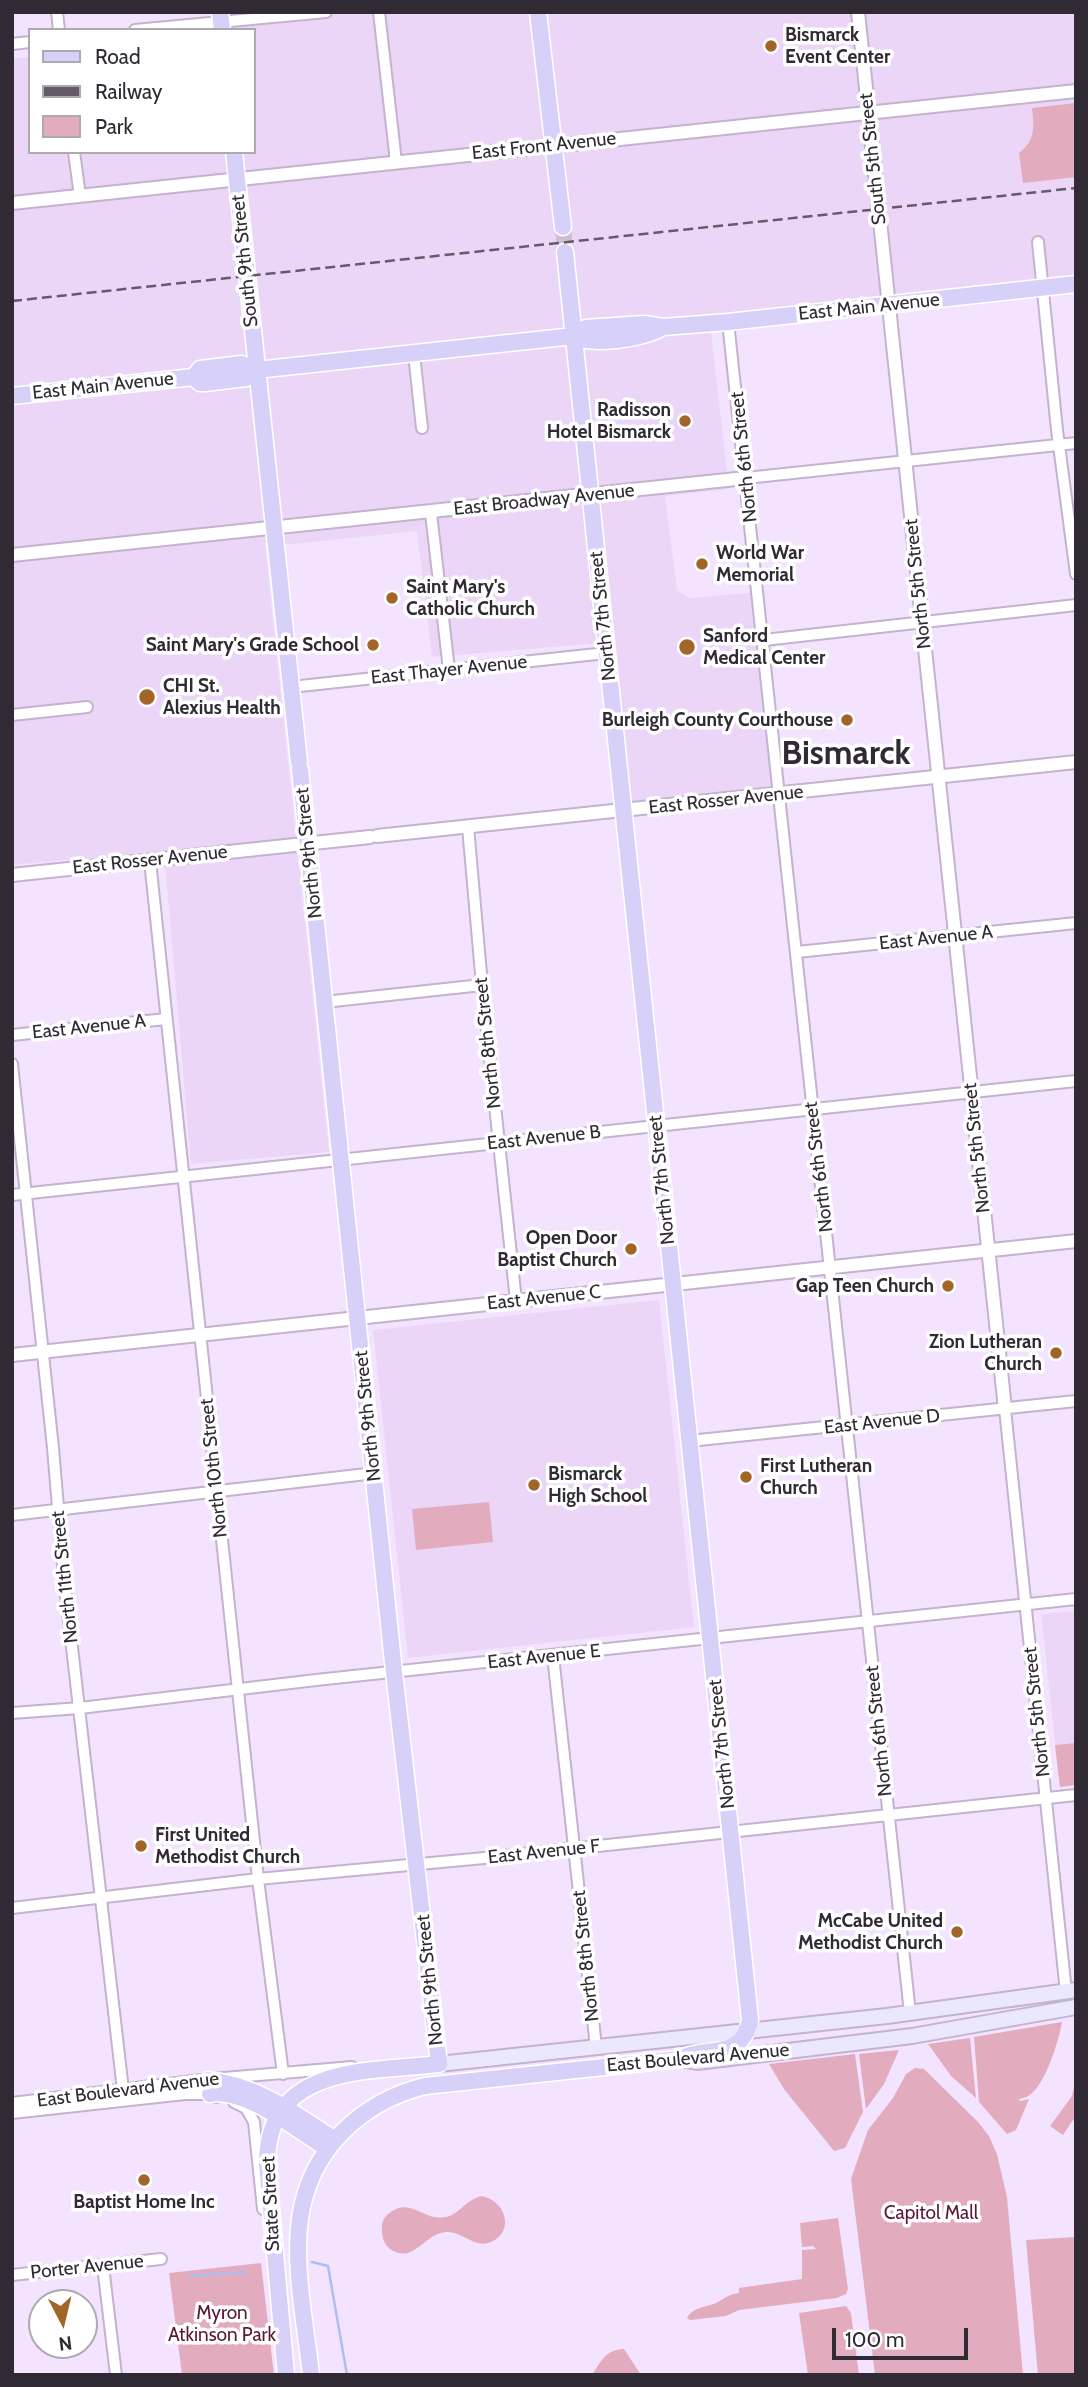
<!DOCTYPE html>
<style>
body{margin:0}
#map{position:relative;width:1088px;height:2387px;overflow:hidden;background:#f4e3ff;font-family:Cabin,sans-serif}
canvas{display:block}
.frame{position:absolute;inset:0;border:14px solid #302a34;pointer-events:none}
.legend{position:absolute;left:28px;top:28px;width:228px;height:126px;box-sizing:border-box;background:#fff;border:2px solid #acaaae;margin:0;padding:9px 12px;list-style:none;font-size:21px;color:#302a34}
.legend li{display:flex;align-items:center;gap:14px;height:35px}
.legend b{width:35px;border:2px solid #acaaae}
.north{position:absolute;left:28px;top:2289px;width:70px;height:70px;box-sizing:border-box;background:#fff;border:2px solid #acaaae;border-radius:50%;rotate:173deg;font-size:19px;font-weight:700;line-height:28px;text-align:center;color:#302a34}
.north::after{content:'';display:block;margin:auto;width:24px;height:32px;background:#a16627;clip-path:polygon(50% 0,100% 100%,50% 72%,0 100%)}
.scale{position:absolute;left:832px;top:2328px;width:136px;height:32px;box-sizing:border-box;border:4px solid #302a34;border-top:0;padding-left:9px;font-size:21px;line-height:24px;white-space:nowrap;color:#302a34;-webkit-text-stroke:5px #fff;paint-order:stroke}
</style>
<div id="map">
<canvas width="1088" height="2387"></canvas>
<div class="frame"></div>
<ul class="legend">
<li><b style="height:9px;background:#d7d1fa"></b>Road</li>
<li><b style="height:9px;background:#645b6a"></b>Railway</li>
<li><b style="height:19px;background:#e3acbe"></b>Park</li>
</ul>
<div class="north">N</div>
<div class="scale">100 m</div>
</div>
<script>
const ctx = document.querySelector('canvas').getContext('2d');
ctx.lineJoin = 'round';
function paint(path, color) {
  ctx.fillStyle = color;
  ctx.fill(path, 'evenodd');
}
function stroke(path, color, width, dash) {
  ctx.strokeStyle = color;
  ctx.lineWidth = width;
  ctx.lineCap = dash ? 'butt' : 'round';
  ctx.setLineDash(dash || []);
  ctx.stroke(path);
}
function write(font, color, halo, rows, align = 'center') {
  ctx.font = font + ' Cabin,sans-serif';
  ctx.lineWidth = 7;
  ctx.setLineDash([]);
  ctx.textBaseline = 'middle';
  ctx.strokeStyle = halo;
  ctx.fillStyle = color;
  for (const [text, x, y, turn = 0] of rows) {
    ctx.save();
    ctx.translate(x, y);
    ctx.rotate((+turn || 0) * Math.PI / 180);
    ctx.textAlign = isNaN(turn) ? turn : align;
    if (halo) ctx.strokeText(text, 0, 0);
    ctx.fillText(text, 0, 0);
    ctx.restore();
  }
}
paint(new Path2D(`
 M233,12H1076V289L711,333L729,489L665,496L677,590L689,598L758,592L780,794L623,811L613,642L432,657L417,531L293,544L265,543L329,1152L191,1164L164,851L12,865V59L30,57V152H254V30H236Z
 M659,1300L694,1627L408,1658L373,1330Z
 M1076,1611V1785L1060,1787L1041,1614Z`), '#ebd6f8');
paint(new Path2D(`
 M1076,103V177L1023,183L1019,153C1036,140 1034,127 1032,108Z
 M489,1502L493,1542L416,1550L412,1509Z
 M1076,1743V1785L1060,1787L1055,1745Z
 M1062,2022C1059,2040 1045,2087 1028,2096C1025,2098 1021,2098 1018,2100L1021,2101L1029,2099L1016,2130L1007,2134L979,2102L974,2037Z
 M970,2038L976,2098L951,2076L928,2044Z
 M899,2050L884,2084L866,2109L859,2054Z
 M855,2054L863,2112L845,2148L834,2151L784,2089L769,2064Z
 M915,2068L924,2069L978,2122L989,2136L997,2154L1007,2197L1023,2375H875L851,2179L868,2130L893,2098L906,2074Z
 M1076,2078V2121L1073,2120L1063,2135L1050,2126L1072,2096Z
 M482,2196C506,2201 515,2232 491,2242C473,2250 460,2227 441,2233C422,2238 412,2264 390,2249C383,2244 381,2233 382,2224C383,2219 386,2215 391,2212C411,2197 425,2222 446,2217C460,2214 465,2200 482,2196Z
 M838,2218L848,2289L846,2294L837,2298L739,2310L726,2316L690,2320L687,2318C694,2306 706,2308 718,2302C727,2297 727,2295 739,2293V2288L802,2279V2250L816,2249L813,2246L802,2247L800,2223Z
 M1076,2237V2375H1038L1026,2240Z
 M261,2263L274,2375H182L169,2273Z
 M846,2306L851,2313L859,2375H808L799,2313Z
 M624,2349L641,2375H592C602,2360 605,2350 624,2349Z`), '#e3acbe');
stroke(new Path2D(`
 M312,2262L328,2266L347,2375
 M190,2276L245,2272`), '#acbfef', 2.5);
stroke(new Path2D(`
 M563,227L565,252`), '#cdbed6', 16, [16, 8]);
const minor = new Path2D(`
 M57,12L59,30
 M379,12L396,162
 M135,30L326,12
 M12,44L30,42
 M74,152L80,196
 M1038,242L1057,430L1076,574
 M728,322L910,2013
 M414,354L422,428
 M746,478L1076,443
 M431,513L449,670
 M764,640L1076,605
 M291,687L606,653
 M12,715L87,707
 M468,827L482,985L516,1301
 M150,861L258,1879L283,2074
 M797,952L1076,923
 M324,1002L482,985
 M12,1035L166,1019
 M12,1064L53,1448L64,1578L123,2090
 M12,1195L1076,1081
 M1005,1409L1066,1992
 M689,1441L1076,1401
 M12,1515L375,1473
 M553,1656L596,2047
 M12,1713L80,1708L316,1680L1076,1599
 M12,1908L258,1879L495,1857L1076,1795
 M234,2102L246,2108L254,2122L263,2209
 M12,2103L201,2080L352,2067
 M12,2113L185,2094H210L216,2097
 M103,2266L116,2375
 M12,2275L161,2259`);
const tertiary = new Path2D(`
 M858,12L1005,1409
 M12,203L1076,91
 M12,555L746,478
 M377,836L1076,762
 M12,875L370,837
 M12,1355L1076,1241`);
const secondary = new Path2D(`
 M680,2059L697,2062L912,2036L1076,2007
 M439,2064L887,2016L1076,1990`);
const primary = new Path2D(`
 M220,12L222,30
 M538,12L563,227
 M234,152L299,762
 M574,336C592,347 644,338 663,327
 M194,377L200,369L242,364L256,370L574,336L586,328L644,324L663,327L728,322L1076,284
 M12,396L194,377L200,383H205L246,378L256,370
 M300,769L394,1672L439,2064
 M208,2080C257,2085 295,2114 335,2140
 M210,2094C246,2087 298,2131 328,2149
 M286,2375L267,2164C267,2064 367,2072 439,2064
 M311,2375C306,2327 293,2266 300,2219C309,2151 360,2102 425,2086L679,2059C706,2045 742,2061 750,2020L565,252`);
stroke(minor, '#c4b3ce', 14);
stroke(tertiary, '#c4b3ce', 16);
stroke(secondary, '#c4b3ce', 18);
stroke(primary, '#fff', 19);
stroke(minor, '#fff', 10);
stroke(tertiary, '#fff', 12);
stroke(secondary, '#ebe8fd', 14);
stroke(primary, '#d7d1fa', 16);
stroke(new Path2D(`
 M12,301L1076,188`), '#645b6a', 2.5, [10, 5]);
for (const [x, y, r, color] of [
 [771,46,7,"#a16627"],
 [685,421,7,"#a16627"],
 [702,564,7,"#a16627"],
 [392,598,7,"#a16627"],
 [373,645,7,"#a16627"],
 [687,647,9,"#a16627"],
 [147,697,9,"#a16627"],
 [847,720,7,"#a16627"],
 [631,1249,7,"#a16627"],
 [948,1286,7,"#a16627"],
 [1056,1353,7,"#a16627"],
 [746,1477,7,"#a16627"],
 [534,1485,7,"#a16627"],
 [141,1846,7,"#a16627"],
 [957,1932,7,"#a16627"],
 [144,2180,7,"#a16627"]
]) {
  const dot = new Path2D();
  dot.arc(x, y, r, 0, 2 * Math.PI);
  ctx.fillStyle = color;
  ctx.fill(dot);
  stroke(dot, '#fff', 2.5);
}
write('bold 19px', '#302a34', '#fff', [
 ["Bismarck",785,35],
 ["Event Center",785,57],
 ["Radisson",671,410,"right"],
 ["Hotel Bismarck",671,432,"right"],
 ["World War",716,553],
 ["Memorial",716,575],
 ["Saint Mary's",406,587],
 ["Catholic Church",406,609],
 ["Sanford",703,636],
 ["Medical Center",703,658],
 ["Saint Mary's Grade School",359,645,"right"],
 ["CHI St.",163,686],
 ["Alexius Health",163,708],
 ["Burleigh County Courthouse",833,720,"right"],
 ["Open Door",617,1238,"right"],
 ["Baptist Church",617,1260,"right"],
 ["Gap Teen Church",934,1286,"right"],
 ["Zion Lutheran",1042,1342,"right"],
 ["Church",1042,1364,"right"],
 ["First Lutheran",760,1466],
 ["Church",760,1488],
 ["Bismarck",548,1474],
 ["High School",548,1496],
 ["First United",155,1835],
 ["Methodist Church",155,1857],
 ["McCabe United",943,1921,"right"],
 ["Methodist Church",943,1943,"right"],
 ["Baptist Home Inc",144,2202,"center"]
], 'left');
write('19px', '#302a34', '#fff', [
 ["East Front Avenue",544,146,-6],
 ["South 5th Street",873,159,-96],
 ["South 9th Street",245,261,-96],
 ["East Main Avenue",869,307,-6],
 ["East Main Avenue",103,386,-6],
 ["North 6th Street",744,457,-96],
 ["East Broadway Avenue",544,500,-6],
 ["North 5th Street",918,584,-96],
 ["North 7th Street",603,616,-96],
 ["East Thayer Avenue",449,670,-6],
 ["East Rosser Avenue",726,800,-6],
 ["North 9th Street",309,853,-96],
 ["East Rosser Avenue",150,860,-6],
 ["East Avenue A",936,938,-6],
 ["East Avenue A",89,1027,-6],
 ["North 8th Street",488,1043,-96],
 ["East Avenue B",544,1138,-6],
 ["North 5th Street",977,1148,-96],
 ["North 6th Street",819,1167,-97],
 ["North 7th Street",662,1180,-96],
 ["East Avenue C",544,1298,-6],
 ["North 9th Street",368,1416,-96],
 ["East Avenue D",882,1422,-6],
 ["North 10th Street",214,1468,-96],
 ["North 11th Street",65,1577,-96],
 ["East Avenue E",544,1657,-6],
 ["North 5th Street",1037,1712,-96],
 ["North 6th Street",879,1731,-96],
 ["North 7th Street",722,1744,-96],
 ["East Avenue F",544,1852,-6],
 ["North 8th Street",586,1956,-96],
 ["North 9th Street",430,1980,-96],
 ["East Boulevard Avenue",698,2058,-5],
 ["East Boulevard Avenue",128,2090,-7],
 ["State Street",271,2204,-93],
 ["Porter Avenue",87,2267,-6]
]);
write('19px', '#5a1835', '#fff', [
 ["Capitol Mall",931,2213],
 ["Myron",222,2313],
 ["Atkinson Park",222,2335]
]);
write('bold 33px', '#302a34', '#fff', [
 ["Bismarck",846,754]
]);
</script>
